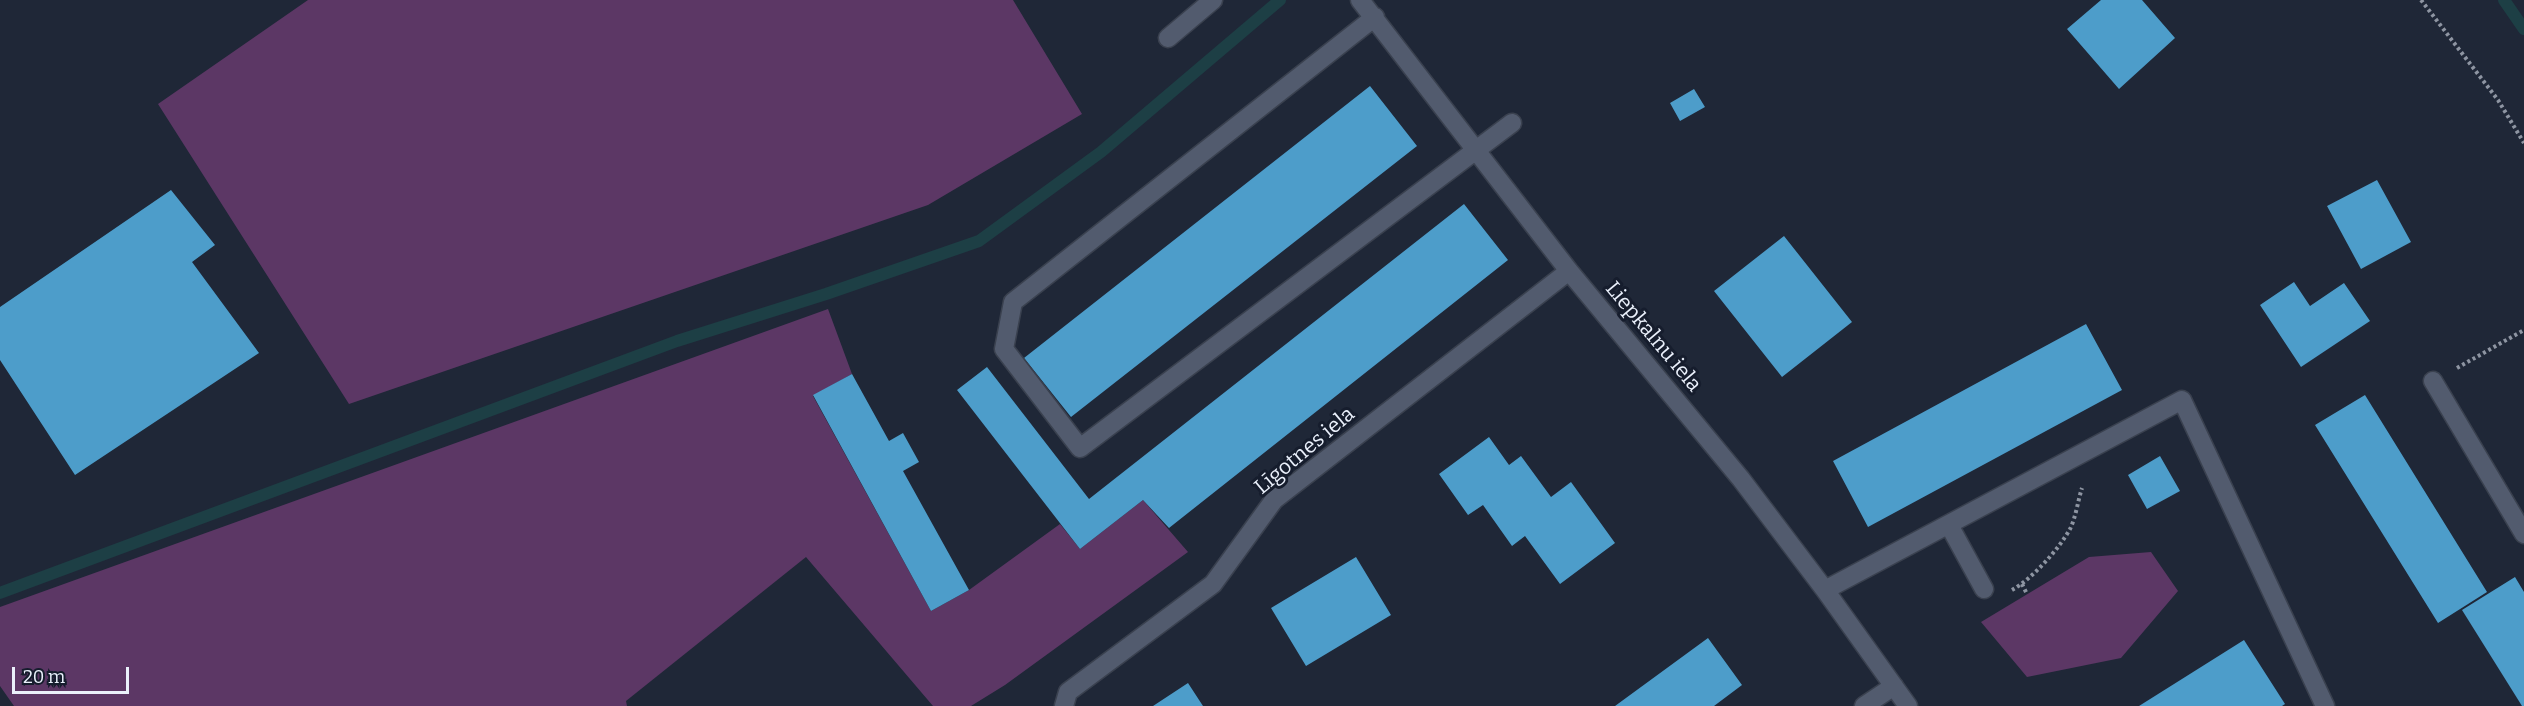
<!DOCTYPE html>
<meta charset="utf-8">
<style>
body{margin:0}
#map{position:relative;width:2524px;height:706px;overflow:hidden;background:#1f2737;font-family:Bitter,serif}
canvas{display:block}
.scale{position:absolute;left:12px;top:667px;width:117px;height:27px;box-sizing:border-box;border:3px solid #eaf0fb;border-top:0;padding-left:8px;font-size:18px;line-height:21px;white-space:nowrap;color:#eaf0fb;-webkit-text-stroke:4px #161d2d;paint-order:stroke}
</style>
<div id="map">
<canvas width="2524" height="706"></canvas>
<div class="scale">20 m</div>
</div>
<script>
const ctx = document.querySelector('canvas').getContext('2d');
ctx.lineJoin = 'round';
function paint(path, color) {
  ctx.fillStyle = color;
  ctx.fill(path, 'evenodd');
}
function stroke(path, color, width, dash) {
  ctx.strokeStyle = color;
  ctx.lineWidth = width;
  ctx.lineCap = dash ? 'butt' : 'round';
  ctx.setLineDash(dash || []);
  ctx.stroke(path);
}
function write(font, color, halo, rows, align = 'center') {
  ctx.font = font + ' Bitter,serif';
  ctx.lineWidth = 6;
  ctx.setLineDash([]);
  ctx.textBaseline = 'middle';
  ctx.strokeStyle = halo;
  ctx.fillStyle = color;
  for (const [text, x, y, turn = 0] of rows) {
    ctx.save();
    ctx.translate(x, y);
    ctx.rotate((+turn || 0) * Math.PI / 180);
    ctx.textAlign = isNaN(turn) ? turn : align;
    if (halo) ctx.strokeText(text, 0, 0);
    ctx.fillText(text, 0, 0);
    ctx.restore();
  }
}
paint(new Path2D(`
 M308,0H1013L1082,114L928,205L349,404L158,104Z
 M828,309L852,374L813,396L931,611L969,590L1060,524L1080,549L1143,500L1188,552L1005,685L971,706H933L806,557L626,701L627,706H14L0,686V607Z
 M2151,552L2178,591L2121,658L2027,677L1981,622L2089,557Z`), '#5c3765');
stroke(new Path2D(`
 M2504,0L2524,29
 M0,593L677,341L826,294L979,241L1101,152L1280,0`), '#1d3f45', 12);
paint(new Path2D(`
 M2101,0H2142L2175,38L2119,89L2067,29Z
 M1370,86L1417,146L1071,417L1024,358Z
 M1694,89L1705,107L1680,121L1670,103Z
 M2377,180L2411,242L2361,269L2327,206Z
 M171,190L215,245L192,262L259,353L75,475L0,360V307Z
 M1464,204L1508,260L1169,528L1143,500L1080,549L957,390L987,367L1089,499Z
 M1784,236L1852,322L1782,377L1714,291Z
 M2294,282L2310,306L2344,283L2370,321L2301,367L2260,305Z
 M2086,324L2122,390L1868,527L1833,461Z
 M852,374L889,441L903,433L919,462L903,471L969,590L931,611L813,395Z
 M2365,395L2487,592L2438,623L2315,425Z
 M1489,437L1509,465L1521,456L1551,497L1571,482L1615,543L1560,584L1525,536L1512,546L1483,505L1468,515L1439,474Z
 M2160,456L2180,491L2147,509L2128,475Z
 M1356,557L1391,615L1306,666L1271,608Z
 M2515,577L2524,592V706H2522L2462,610Z
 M1708,638L1742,685L1714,706H1615Z
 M2244,640L2285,704L2282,706H2139Z
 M1188,683L1203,706H1153Z`), '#4d9dca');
const minor = new Path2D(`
 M1360,0L1569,271L1741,479L1825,590L1908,706
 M1375,17L1013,302L1004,349L1080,448L1512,123
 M1168,38L1213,0
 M2433,381L2524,534
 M1949,525L1984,589
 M1825,590L2182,400L2325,706
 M1064,706L1068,692L1213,584L1274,500L1569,271
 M1864,706L1894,686`);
stroke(minor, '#3a414f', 21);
stroke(new Path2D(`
 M2421,0L2498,100L2524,143
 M2457,368L2524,330
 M2022,584L2027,594
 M2012,590C2032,579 2059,549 2070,529C2076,517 2078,500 2082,488`), '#8e95a2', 4, [3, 3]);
stroke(minor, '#525b6e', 18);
write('21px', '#eaf0fb', '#161d2d', [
 ["Liepkalnu iela",1653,337,50],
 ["Līgotnes iela",1305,451,-40]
]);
</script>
